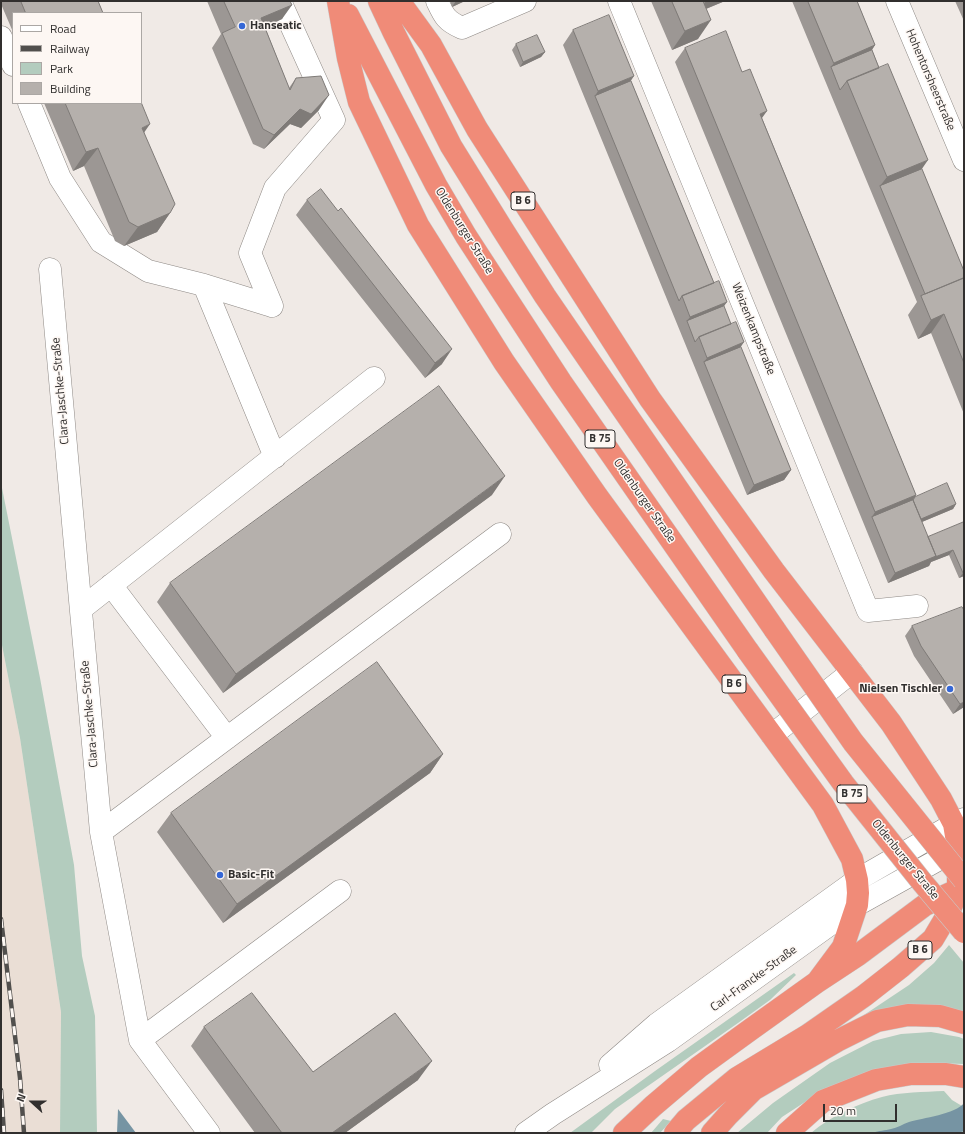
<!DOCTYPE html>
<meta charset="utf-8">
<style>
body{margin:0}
#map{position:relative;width:965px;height:1134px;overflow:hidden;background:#f0eae6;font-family:"Titillium Web",sans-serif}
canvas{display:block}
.frame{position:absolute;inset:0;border:2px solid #312f2e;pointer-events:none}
.legend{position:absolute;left:12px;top:12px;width:130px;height:92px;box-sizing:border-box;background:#fdf7f3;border:1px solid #aba7a4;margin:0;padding:5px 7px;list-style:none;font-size:12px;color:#312f2e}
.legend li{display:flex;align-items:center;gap:8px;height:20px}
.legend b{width:20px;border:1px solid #aba7a4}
.north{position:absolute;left:12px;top:1082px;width:40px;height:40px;-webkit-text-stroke:3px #fdf7f3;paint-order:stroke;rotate:291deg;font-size:11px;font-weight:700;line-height:16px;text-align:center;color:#312f2e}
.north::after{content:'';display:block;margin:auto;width:14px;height:18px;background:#312f2e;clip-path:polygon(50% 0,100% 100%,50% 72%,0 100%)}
.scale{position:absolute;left:823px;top:1104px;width:74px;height:18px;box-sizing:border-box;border:2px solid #312f2e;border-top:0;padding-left:5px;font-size:12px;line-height:14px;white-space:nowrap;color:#312f2e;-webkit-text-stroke:3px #fdf7f3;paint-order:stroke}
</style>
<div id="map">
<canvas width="965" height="1134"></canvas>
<div class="frame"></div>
<ul class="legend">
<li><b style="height:5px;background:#fff"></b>Road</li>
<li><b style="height:5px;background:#514f4d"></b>Railway</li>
<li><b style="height:11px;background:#b3ccbe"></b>Park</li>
<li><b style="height:11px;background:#b5b0ac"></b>Building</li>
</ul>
<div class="north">N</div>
<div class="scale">20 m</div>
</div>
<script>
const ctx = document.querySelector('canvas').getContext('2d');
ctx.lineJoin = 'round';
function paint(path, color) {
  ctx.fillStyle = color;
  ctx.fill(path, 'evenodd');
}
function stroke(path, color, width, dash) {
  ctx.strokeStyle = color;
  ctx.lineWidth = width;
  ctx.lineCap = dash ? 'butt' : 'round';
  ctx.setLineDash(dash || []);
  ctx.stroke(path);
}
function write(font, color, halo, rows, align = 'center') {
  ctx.font = font + ' "Titillium Web",sans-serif';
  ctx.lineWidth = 3;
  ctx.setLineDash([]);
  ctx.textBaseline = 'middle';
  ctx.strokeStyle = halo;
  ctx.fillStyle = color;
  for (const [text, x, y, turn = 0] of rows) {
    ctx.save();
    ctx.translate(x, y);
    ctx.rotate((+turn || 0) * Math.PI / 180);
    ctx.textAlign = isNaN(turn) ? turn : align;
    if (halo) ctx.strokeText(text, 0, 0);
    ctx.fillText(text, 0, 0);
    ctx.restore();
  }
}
paint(new Path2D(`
 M1,640L20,738L61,1012L60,1133H1Z`), '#eaded5');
paint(new Path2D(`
 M1,483L40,678L74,865L82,956L95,1016L97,1133H60L61,1012L20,738L1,640Z
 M949,945L964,963V1012L864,1015L909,985L934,963Z
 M794,973L796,975L770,1000L738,1023L615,1109L591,1133H570L655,1071Z
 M931,1032L959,1037L964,1039V1064L929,1063L822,1091L782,1117L767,1133H737L773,1103L830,1063L873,1041L901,1034Z
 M944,1091L952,1100L962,1106L964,1103V1133H811C831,1116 857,1104 882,1097C901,1092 924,1092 944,1091Z
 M663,1119L671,1121L660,1133H651Z`), '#b3ccbe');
paint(new Path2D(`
 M964,1103V1131L958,1133H873C879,1130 885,1131 891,1129C897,1128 903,1124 909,1122C922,1118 956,1114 964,1103Z
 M118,1109L136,1133H117Z`), '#7694a3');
const minor = new Path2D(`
 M437,1C444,16 446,21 462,28L525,1
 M619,1L868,611L917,606
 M897,1L964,160
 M1,37L13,65
 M29,103L60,178L101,242L148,271L204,285L272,306
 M50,269L101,832L140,1040L209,1133
 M204,285L275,457
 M272,306L250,253L275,188L334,120L280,1
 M111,585L227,738
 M81,609L374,378
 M772,735L852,672
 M101,832L500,534
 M140,1040L340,891
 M610,1065L657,1024L857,880L954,824L964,819
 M526,1133L553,1114L668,1041L857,905L961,847`);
const highway = new Path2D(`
 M338,1L348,58L359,102L418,225L504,362L597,496L823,805L845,846L852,859L857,880L858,893L857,905L843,947L817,982
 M379,1L394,33L451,146L503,230L545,296L593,366L775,630
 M399,1L431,45L477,129L650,399L774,571L891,723L941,799L954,824L958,848V890L949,912L933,939L901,967L864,996L808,1035L737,1078L686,1120L675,1133
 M348,15L436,185L466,236L561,382L748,651
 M751,1091L837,1041L877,1021L908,1015L940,1016L964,1023
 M624,1133L653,1106L699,1067L750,1030L817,982L858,955L925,905L953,892
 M712,1133L728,1115L761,1082
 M787,1133L823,1101L876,1080L911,1074H946L964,1077`);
stroke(minor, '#8e8985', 23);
stroke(highway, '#c9c9c9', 23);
stroke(minor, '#fff', 22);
stroke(highway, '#f08b78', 22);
const rail = new Path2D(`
 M1,919L20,1078L24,1133
 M1,1090L4,1133`);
stroke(rail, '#514f4d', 4.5);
stroke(rail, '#fdf7f3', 3, [9]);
const highwayBridge = new Path2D(`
 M775,630L853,742L964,880
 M748,651L843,783L922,882L964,932`);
stroke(highwayBridge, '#c9c9c9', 23, []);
stroke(highwayBridge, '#f08b78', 22);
paint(new Path2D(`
 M1,1H98L103,13H13V32L1,4Z
 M207,1H290L282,19L265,27L289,88L296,78L319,110L301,128L290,124L264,149L253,144L212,48L221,34Z
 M450,1H465L452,7Z
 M651,1H725L706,9L698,39L672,50Z
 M792,1H857L875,45L872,50L964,271V414L931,333L918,339L908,315L917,302Z
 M955,1H964V21Z
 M573,30L631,81L791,470L784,480L747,495L563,45Z
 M516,44L545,52L541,57L520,67L512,50Z
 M685,48L762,118L916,495L915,497L956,504L953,509L922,522L928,537L964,522V576L959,578L949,555L931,562L929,566L888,583L675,62Z
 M44,103H141L144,132L170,213L157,232L124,246L115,241L84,166L73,171Z
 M307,200L442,364L425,378L296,215Z
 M492,495L223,693L157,602L170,583Z
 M912,626L964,707L953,714L914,656L905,636Z
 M443,754L430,773L223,923L157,832L171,813Z
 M204,1027L313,1072L418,1080L345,1133H255L191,1046Z`), '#9c9794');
paint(new Path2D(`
 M456,1H465L452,7Z
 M706,1H725L698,12Z
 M292,5L282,19L251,33L261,18Z
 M711,20L698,39L672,50L685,31Z
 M875,45L865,60L831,67L834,63Z
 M545,52L541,57L520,67L523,62Z
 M634,76L624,91L595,96L598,91Z
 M329,95L319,110L301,128L290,124L264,149L274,135L300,109Z
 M767,111L757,125L760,114Z
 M150,124L137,143L142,128Z
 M98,148L84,166L73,171L86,152Z
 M928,160L915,179L880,186L887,177Z
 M170,213L157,232L124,246L138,227Z
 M727,302L717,316L687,321L690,317Z
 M944,314L931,333L918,339L931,320Z
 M744,342L734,357L704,362L707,358Z
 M452,349L442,364L425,378L435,363Z
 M791,470L784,480L747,495L754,485Z
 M505,476L492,495L223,693L236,674Z
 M916,495L906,510L872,517L875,512Z
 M956,504L953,509L912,526L916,521Z
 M953,550L949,555L931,562L929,566L888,583L895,573L936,556Z
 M963,573H964V576L959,578Z
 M964,702V707L953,714L960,704Z
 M443,754L430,773L223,923L237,904Z
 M432,1061L418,1080L345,1133H332Z`), '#7f7b78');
const building = new Path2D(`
 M21,1H98L103,13H26Z
 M224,1H290L292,5L261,18L290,90L296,78L321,76L329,95L311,114L300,109L274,135L263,129L222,33L235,27Z
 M672,1H703L711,20L685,31Z
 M808,1H857L875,45L834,63Z
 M609,15L634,76L598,91L573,30Z
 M726,31L742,72L750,69L767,111L760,114L916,495L875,512L685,48Z
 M537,35L545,52L523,62L516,44Z
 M872,50L879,68L847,81L840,90L831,67Z
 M888,64L928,160L887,177L847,81Z
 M631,81L714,283L682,296L679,301L595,96Z
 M141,102L150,124L142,128L175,204L170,213L138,227L129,222L98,148L86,152L65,103H141Z
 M922,169L964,271V278L925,294L880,186Z
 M321,189L338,211L341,208L452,349L435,363L307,200Z
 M964,278V363L944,314L931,320L921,296Z
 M719,281L727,302L690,317L682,296Z
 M724,306L731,324L699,337L695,342L687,321Z
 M736,322L744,342L707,358L699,337Z
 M741,347L791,470L754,485L704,362Z
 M439,386L505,476L236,674L170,583Z
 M947,483L956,504L921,519L913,500L915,497Z
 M913,500L936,556L895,573L872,517Z
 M964,522V573H963L953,550L935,557L936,556L928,537Z
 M962,607L964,610V702L960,704L921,646L912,626Z
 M377,662L443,754L237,904L171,813Z
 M252,993L313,1072L395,1013L432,1061L332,1133H282L204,1027Z`);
paint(building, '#b5b0ac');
stroke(building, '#7f7b78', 1);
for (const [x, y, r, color] of [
 [242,26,4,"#3567d6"],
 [950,689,4,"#3567d6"],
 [220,875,4,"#3567d6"]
]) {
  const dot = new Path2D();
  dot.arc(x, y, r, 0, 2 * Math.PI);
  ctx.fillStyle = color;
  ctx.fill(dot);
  stroke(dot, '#fdf7f3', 1.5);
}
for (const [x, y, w] of [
 [523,201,24],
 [600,439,30],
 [734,684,24],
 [852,794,30],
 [920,950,24]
]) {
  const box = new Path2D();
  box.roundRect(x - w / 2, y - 9, w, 18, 3);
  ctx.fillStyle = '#fdf7f3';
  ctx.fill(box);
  stroke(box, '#312f2e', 1);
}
write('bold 11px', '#312f2e', null, [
 ["B 6",523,201],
 ["B 75",600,439],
 ["B 6",734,684],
 ["B 75",852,794],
 ["B 6",920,950]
]);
write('bold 12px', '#312f2e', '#fdf7f3', [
 ["Hanseatic",250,26],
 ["Nielsen Tischler",942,689,"right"],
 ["Basic-Fit",228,875]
], 'left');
write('12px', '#312f2e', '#fdf7f3', [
 ["Hohentorsheerstraße",930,80,67],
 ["Oldenburger Straße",464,231,58],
 ["Weizenkampstraße",753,329,68],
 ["Clara-Jaschke-Straße",61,391,-95],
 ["Oldenburger Straße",644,501,55],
 ["Clara-Jaschke-Straße",90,714,-95],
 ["Oldenburger Straße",905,860,51],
 ["Carl-Francke-Straße",754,979,-36]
]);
</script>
